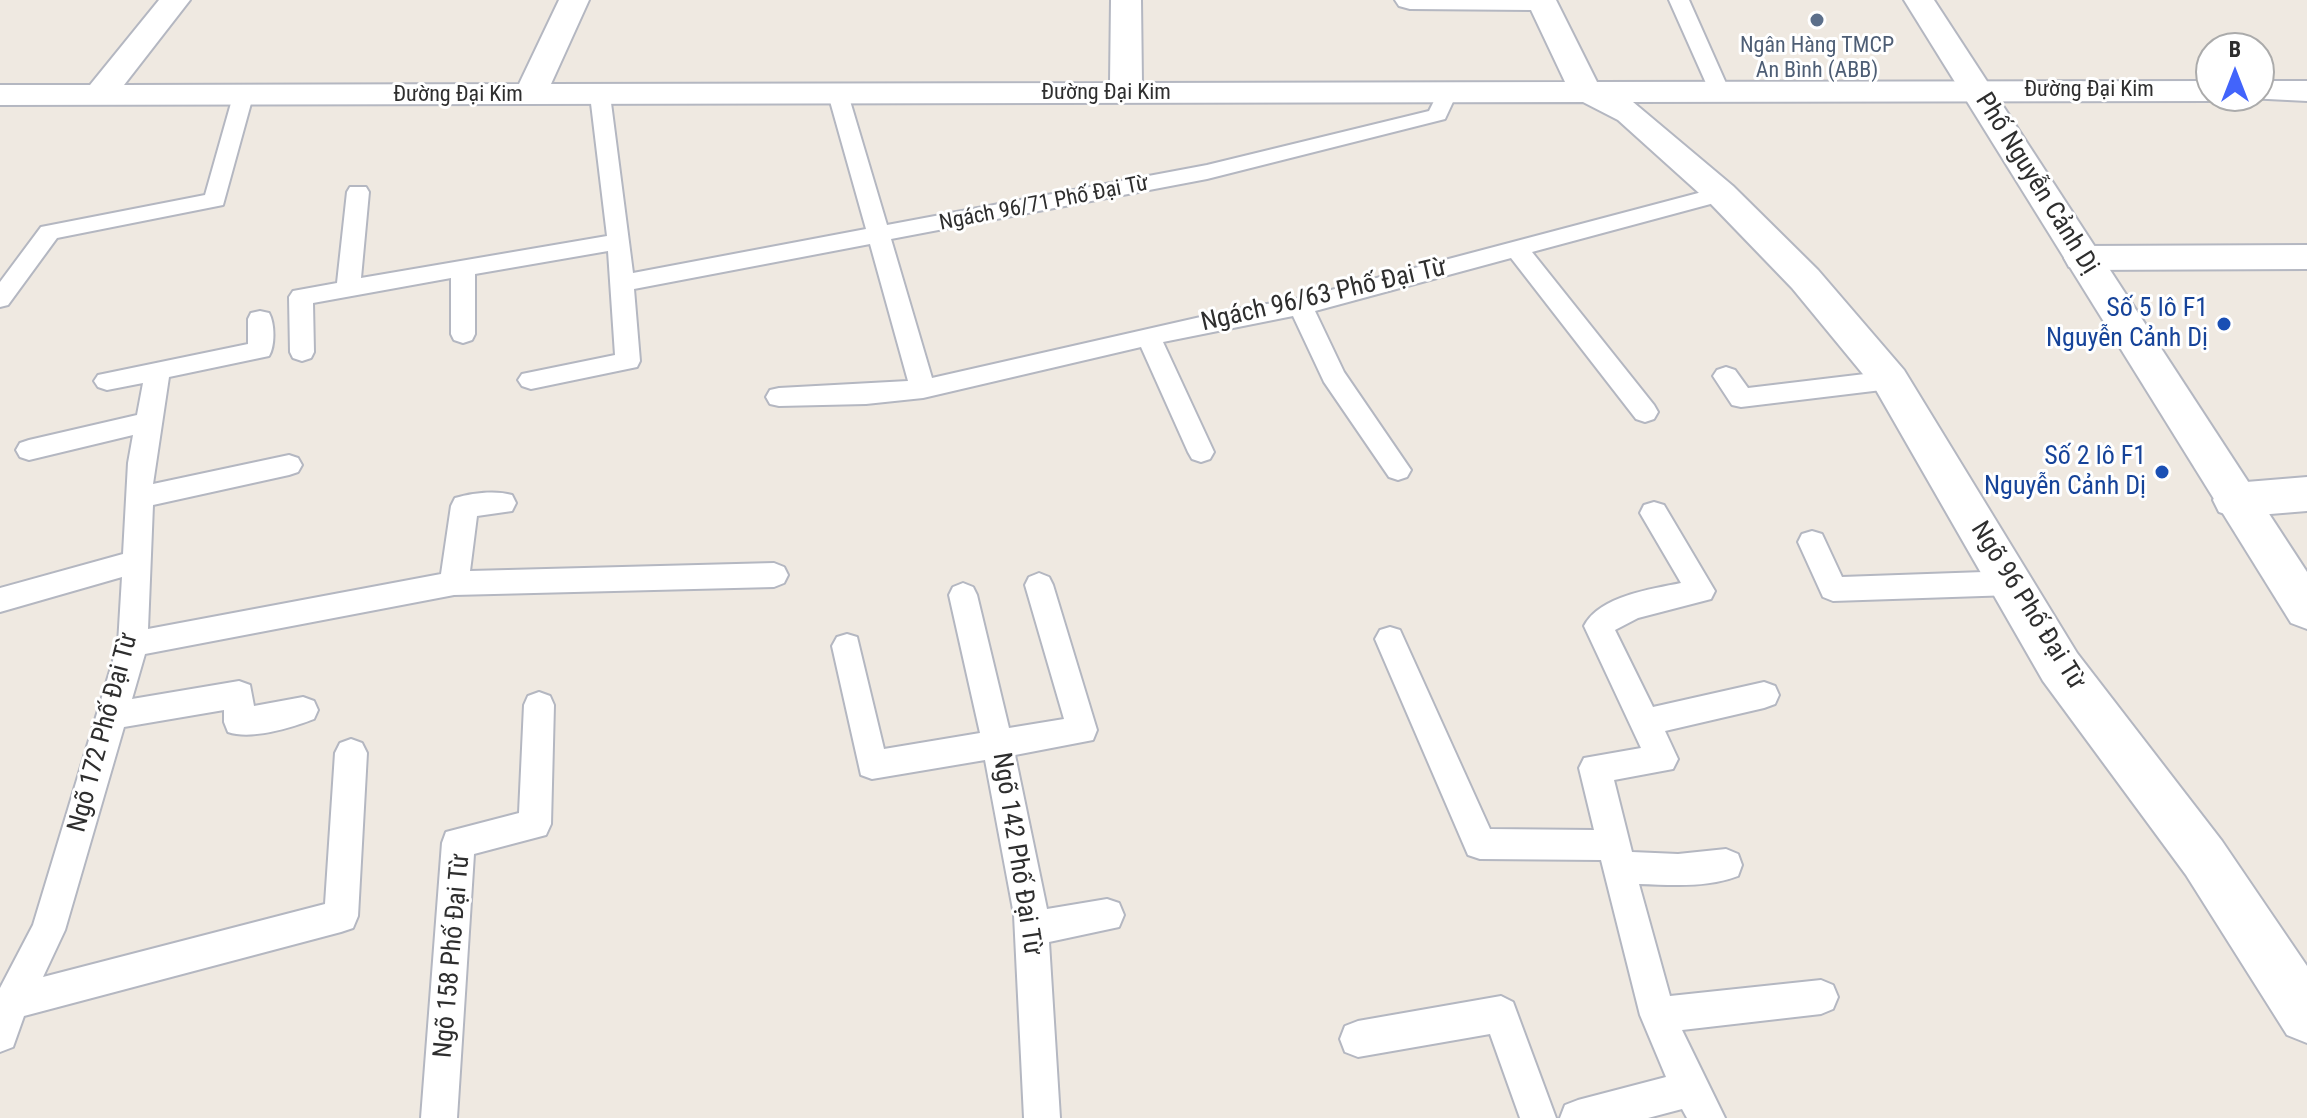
<!DOCTYPE html>
<meta charset="utf-8">
<style>
body{margin:0}
#map{position:relative;width:2307px;height:1118px;overflow:hidden;background:#efe9e1;font-family:"Roboto Condensed",sans-serif}
canvas{display:block}
.north{position:absolute;left:2195px;top:32px;width:80px;height:80px;box-sizing:border-box;background:#fff;border:2px solid #ababab;border-radius:50%;rotate:0deg;font-size:22px;font-weight:700;line-height:32px;text-align:center;color:#2e2e2e}
.north::after{content:'';display:block;margin:auto;width:28px;height:36px;background:#4264fb;clip-path:polygon(50% 0,100% 100%,50% 72%,0 100%)}
</style>
<div id="map">
<canvas width="2307" height="1118"></canvas>
<div class="north">B</div>
</div>
<script>
const ctx = document.querySelector('canvas').getContext('2d');
ctx.lineJoin = 'round';
function stroke(path, color, width, dash) {
  ctx.strokeStyle = color;
  ctx.lineWidth = width;
  ctx.lineCap = dash ? 'butt' : 'round';
  ctx.setLineDash(dash || []);
  ctx.stroke(path);
}
function paint(path, color) {
  ctx.fillStyle = color;
  ctx.fill(path, 'evenodd');
}
function write(font, color, halo, rows, align = 'center') {
  ctx.font = font + ' "Roboto Condensed",sans-serif';
  ctx.lineWidth = 6;
  ctx.setLineDash([]);
  ctx.textBaseline = 'middle';
  ctx.strokeStyle = halo;
  ctx.fillStyle = color;
  for (const [text, x, y, turn = 0] of rows) {
    ctx.save();
    ctx.translate(x, y);
    ctx.rotate((+turn || 0) * Math.PI / 180);
    ctx.textAlign = isNaN(turn) ? turn : align;
    if (halo) ctx.strokeText(text, 0, 0);
    ctx.fillText(text, 0, 0);
    ctx.restore();
  }
}
const lane = new Path2D(`
 M1669,0H1689L1729,90L1726,94L1719,96L1709,90Z
 M1448,85L1458,91L1445,119L1207,179L891,239L932,378L1227,311L1301,298L1721,187L1729,189L1732,194L1729,199L1532,252L1654,405L1658,412L1654,419L1645,422L1636,419L1511,258L1315,311L1344,372L1411,470L1407,477L1398,480L1389,477L1324,382L1293,316L1163,342L1214,452L1210,459L1201,462L1192,459L1188,452L1141,347L923,398L866,404L779,406L770,404L766,397L770,390L779,388L908,381L870,244L634,289L640,361L637,367L531,389L522,386L518,380L522,374L615,355L608,251L475,274V334L472,340L463,343L454,340L451,334V278L313,303L314,352L311,358L302,361L293,358L290,352L289,297L293,291L337,283L347,192L350,187H366L369,192L361,278L607,236L590,95L600,89L610,95L633,273L866,229L828,94L838,88L848,94L887,225L1207,165L1429,111L1441,87Z
 M243,90L253,96L223,205L57,238L8,305L0,307V282L41,227L205,195L233,96Z
 M260,311L269,313C275,324 275,346 269,356L169,377L153,484L289,455L298,458L302,465L298,472L289,475L153,505L148,629L441,574L451,506L455,498C472,493 495,490 512,495L516,503L512,511L477,516L470,571L774,563L784,567L788,575L784,583L774,587L454,595L145,654L132,699L239,681L250,685L254,706L303,697L314,701L318,710L314,719C291,728 251,740 228,732L224,722V710L124,727L65,930L43,977L325,904L335,753L340,743L351,739L362,743L367,753L358,916L353,928L341,932L24,1016L13,1047L0,1052V988L33,925L118,644L122,577L0,612V588L123,554L128,463L133,435L29,460L20,457L16,450L20,443L29,440L137,415L143,383L107,390L98,387L94,381L98,375L248,344V319L251,313Z
 M1726,367L1735,370L1748,388L1890,371L1899,374L1903,380L1899,386L1890,389L1741,407L1732,405L1713,376L1717,370Z
 M1654,502L1664,505L1715,591L1711,599L1638,618L1615,630L1653,707L1764,682L1775,686L1779,695L1775,704L1764,708L1665,731L1678,759L1673,769L1614,780L1632,852L1678,854L1726,849L1738,854L1742,865L1738,876C1707,888 1672,885 1639,884L1670,996L1821,980L1833,985L1838,997L1833,1009L1821,1014L1682,1030L1725,1118H1687L1682,1109L1648,1118H1560L1565,1105L1578,1100L1666,1077L1640,1015L1601,860L1480,859L1468,855L1375,639L1380,630L1390,627L1400,630L1490,829L1594,830L1579,768L1584,758L1641,748L1584,626C1599,596 1652,589 1681,583L1640,513L1644,505Z
 M1812,531L1822,534L1842,577L2012,571L2022,575L2026,583L2022,591L2012,595L1833,601L1823,597L1798,542L1802,534Z
 M1039,573L1049,577L1053,585L1097,730L1093,740L1015,755L1047,909L1107,899L1119,903L1124,915L1119,927L1049,942L1060,1118H1024L1014,915L985,760L872,779L861,775L832,646L837,637L847,634L857,637L884,749L980,733L949,595L953,587L963,583L973,587L977,595L1009,728L1064,719L1025,585L1029,577Z
 M539,692L550,696L554,705L551,824L546,835L474,854L457,1118H421L442,843L446,832L519,813L524,705L528,696Z
 M1501,996L1513,1002L1556,1118H1520L1490,1034L1358,1057L1345,1052L1340,1039L1345,1026L1358,1021Z`);
const street = new Path2D(`
 M159,0H190L124,85L519,84L559,0H589L551,84L1110,83L1111,0H1141L1142,83L1565,82L1531,10L1410,9L1399,6L1395,0H1556L1597,82L2211,81V96L2222,98L2211,101L1633,102L1733,186L1818,270L1904,370L2077,653L2222,841L2307,966V1043L2287,1035L2186,875L2043,681L1876,390L1792,288L1709,202L1618,120L1583,102L0,105V85H90Z
 M2259,81H2307V101L2248,98L2259,96Z
 M2307,245V269L2082,270L2069,267L2064,258L2069,249L2082,246Z
 M2307,477V511L2234,517L2219,512L2213,500L2219,488L2234,483Z`);
const secondary = new Path2D(`
 M1904,0H1934L2307,572V629L2291,623Z`);
stroke(lane, '#b4b7c1', 4);
stroke(street, '#b4b7c1', 4);
stroke(secondary, '#b4b7c1', 4);
paint(lane, '#fff');
paint(street, '#fff');
paint(secondary, '#fff');
for (const [x, y, r, color] of [
 [1817,20,8,"#5c6f8a"],
 [2224,324,8,"#1a4fb4"],
 [2162,472,8,"#1a4fb4"]
]) {
  const dot = new Path2D();
  dot.arc(x, y, r, 0, 2 * Math.PI);
  ctx.fillStyle = color;
  ctx.fill(dot);
  stroke(dot, '#fff', 3);
}
write('22px', '#4e5e75', '#fff', [
 ["Ngân Hàng TMCP",1817,46],
 ["An Bình (ABB)",1817,71]
]);
write('22px', '#2e2e2e', '#fff', [
 ["Đường Đại Kim",2089,90],
 ["Đường Đại Kim",1106,93],
 ["Đường Đại Kim",458,95],
 ["Ngách 96/71 Phố Đại Từ",1044,204,-11]
]);
write('26px', '#2e2e2e', '#fff', [
 ["Phố Nguyễn Cảnh Dị",2036,184,58],
 ["Ngách 96/63 Phố Đại Từ",1324,296,-13],
 ["Ngõ 96 Phố Đại Từ",2027,606,58],
 ["Ngõ 172 Phố Đại Từ",104,733,-75],
 ["Ngõ 142 Phố Đại Từ",1016,854,81],
 ["Ngõ 158 Phố Đại Từ",453,956,-85]
]);
write('26px', '#164399', '#fff', [
 ["Số 5 lô F1",2208,309],
 ["Nguyễn Cảnh Dị",2208,339],
 ["Số 2 lô F1",2146,457],
 ["Nguyễn Cảnh Dị",2146,487]
], 'right');
</script>
